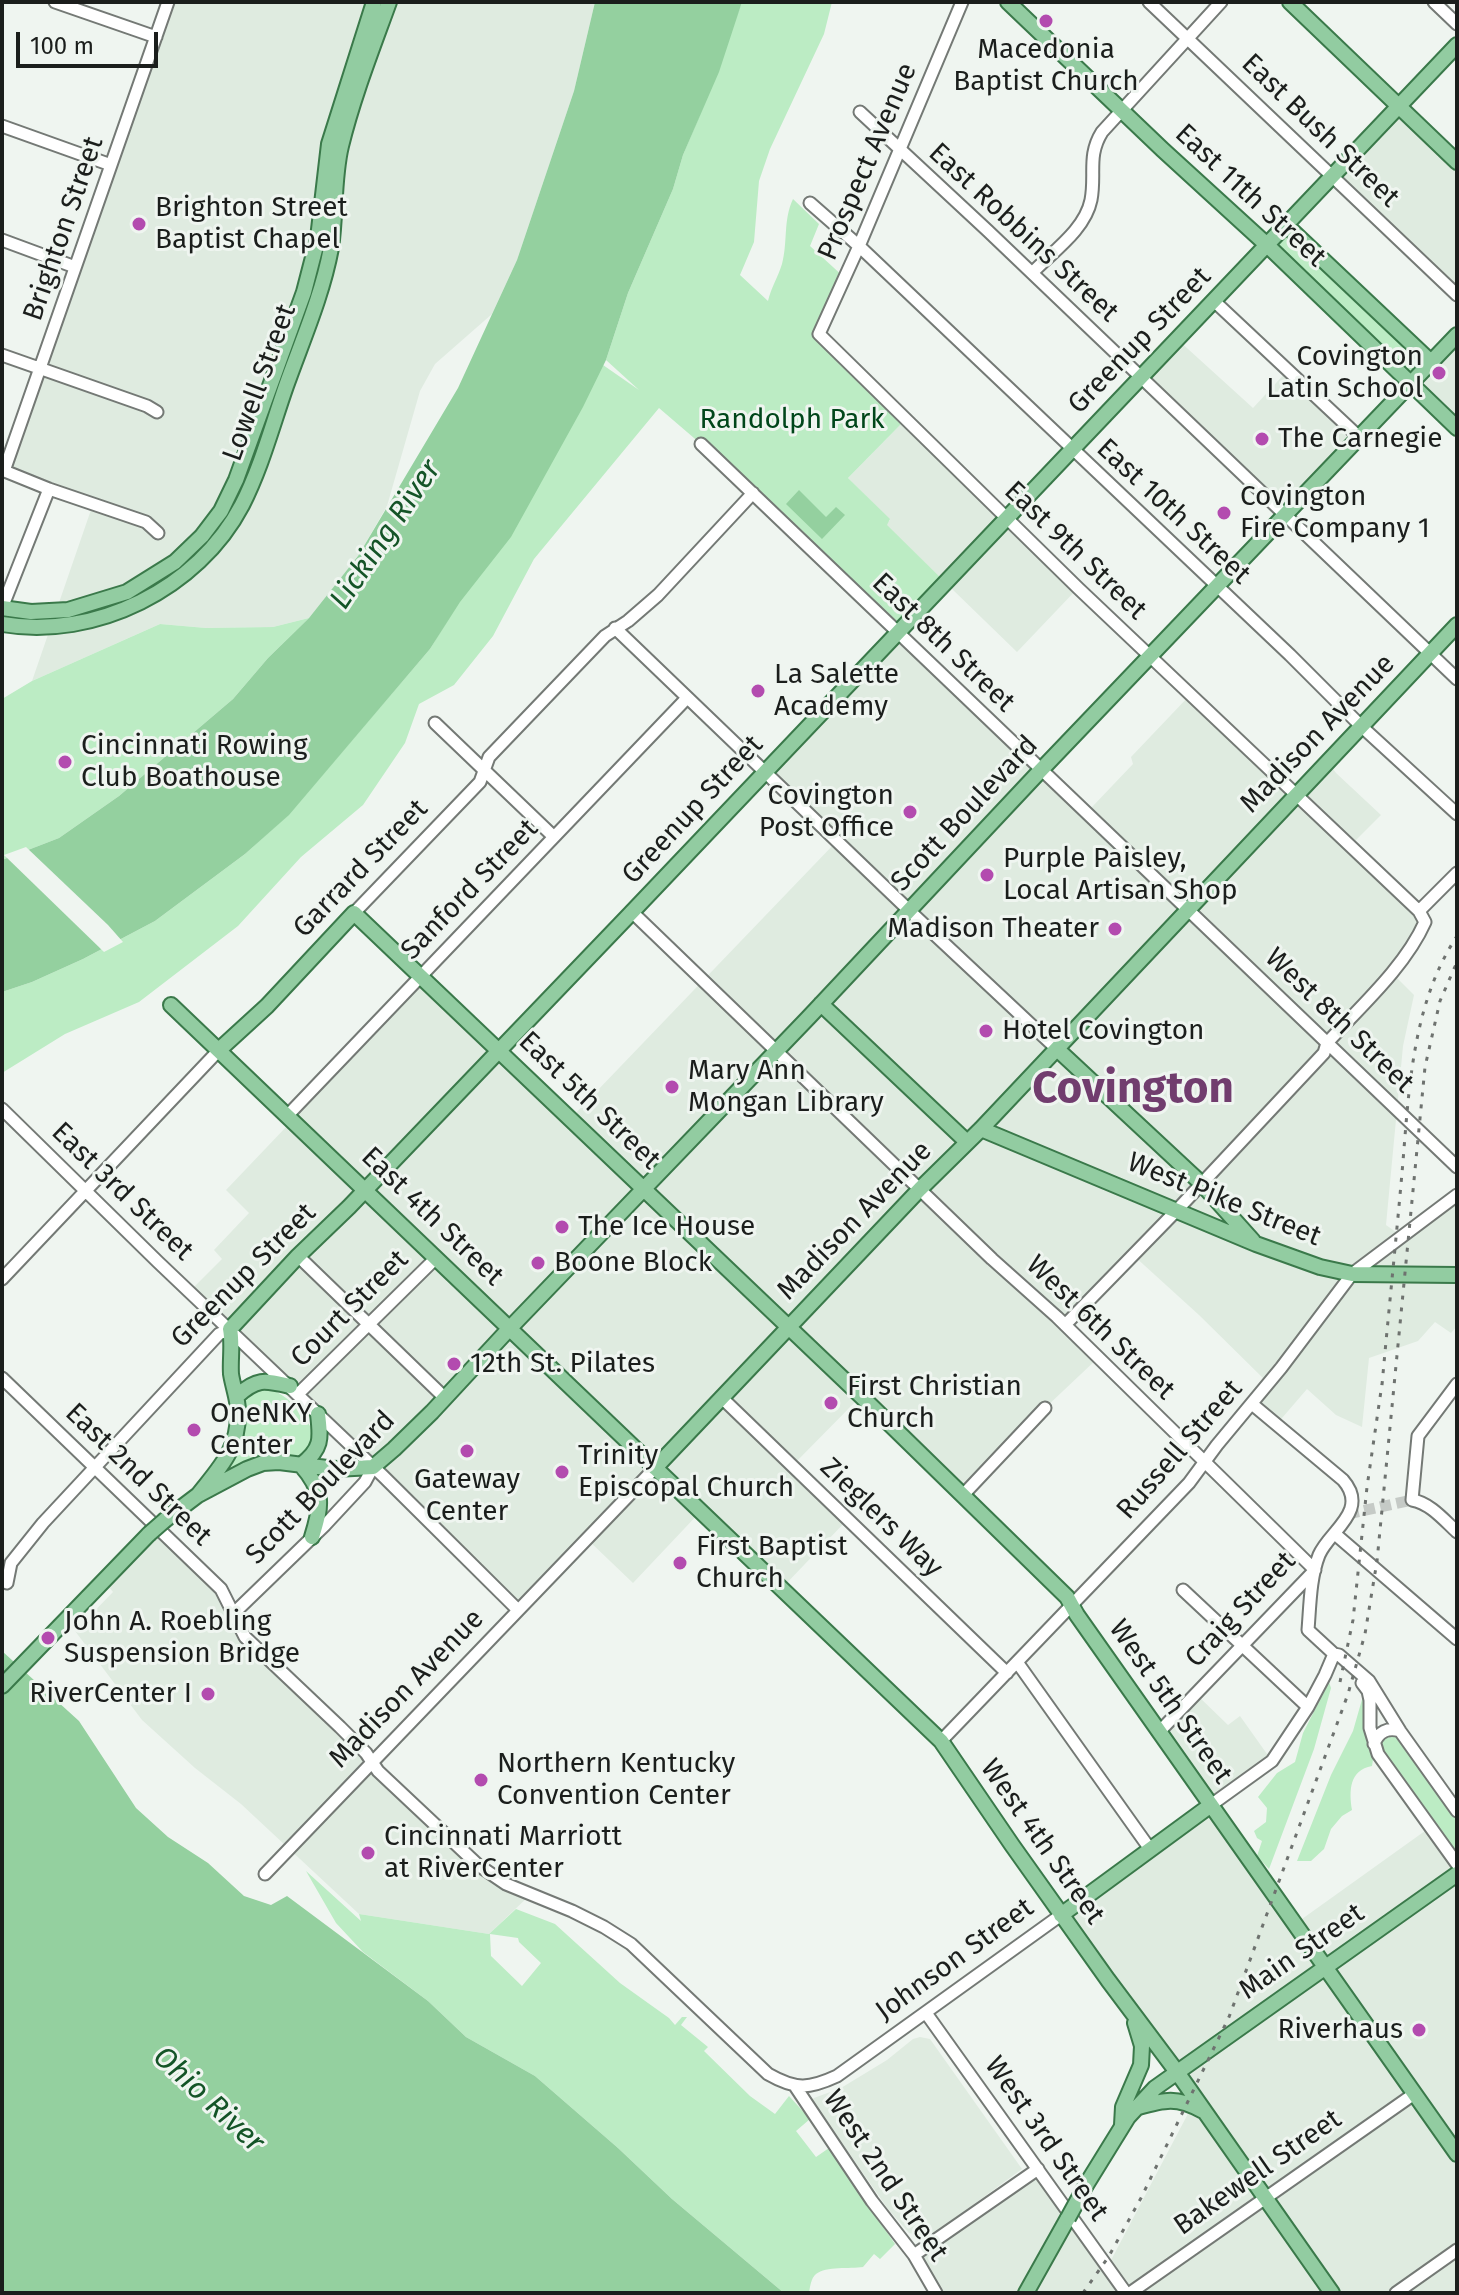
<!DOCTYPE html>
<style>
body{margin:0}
#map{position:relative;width:1459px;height:2295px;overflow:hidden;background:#eff5f0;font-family:"Fira Sans",sans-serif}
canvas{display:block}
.frame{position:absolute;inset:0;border:4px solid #1b1e1c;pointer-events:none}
.scale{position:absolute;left:16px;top:32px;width:142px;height:36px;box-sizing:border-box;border:4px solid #1b1e1c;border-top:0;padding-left:10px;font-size:24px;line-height:28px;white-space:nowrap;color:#1b1e1c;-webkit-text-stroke:6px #eff5f0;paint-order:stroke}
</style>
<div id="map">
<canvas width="1459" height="2295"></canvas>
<div class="frame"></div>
<div class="scale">100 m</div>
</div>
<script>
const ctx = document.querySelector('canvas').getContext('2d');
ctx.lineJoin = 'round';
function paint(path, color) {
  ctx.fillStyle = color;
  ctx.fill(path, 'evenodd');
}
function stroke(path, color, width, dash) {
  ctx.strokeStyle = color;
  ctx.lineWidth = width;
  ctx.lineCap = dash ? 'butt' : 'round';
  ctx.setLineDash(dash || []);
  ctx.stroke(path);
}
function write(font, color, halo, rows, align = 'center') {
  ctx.font = font + ' "Fira Sans",sans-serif';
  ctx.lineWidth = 6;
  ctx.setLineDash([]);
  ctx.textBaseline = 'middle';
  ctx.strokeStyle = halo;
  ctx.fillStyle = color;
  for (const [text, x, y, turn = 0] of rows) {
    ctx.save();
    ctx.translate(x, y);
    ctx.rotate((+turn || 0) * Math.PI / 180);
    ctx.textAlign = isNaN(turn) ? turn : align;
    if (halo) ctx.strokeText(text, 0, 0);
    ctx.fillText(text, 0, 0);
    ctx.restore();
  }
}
paint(new Path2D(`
 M168,2H595L574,91L517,260L492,314L435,364L420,391L387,506L358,556L309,618L273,627L206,628L160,624L32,681L93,504L4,471Z
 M1398,107L1457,162V295L1333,176Z
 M1457,335V428L1410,385Z
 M1177,339L1253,408L1288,370L1359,437L1285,515L1141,378Z
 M906,419L1078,588L1017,652L886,525L890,520L848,478Z
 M898,633L1088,813L1092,807L1133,764L1131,757L1190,695L1296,795L1328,762L1336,773L1381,815L1354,842L1425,922L1391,972L1414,995L1403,1046L1386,1225L1403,1237L1457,1195V1326L1451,1333L1435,1322L1418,1341L1369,1358L1362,1427L1336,1415L1307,1389L1276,1425L1252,1404L1268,1383L1199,1315L1133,1255L1065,1325L1098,1358L1045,1408L963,1495L861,1396L793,1465L848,1519L782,1588L701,1511L633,1583L587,1539L518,1610L190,1291L222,1259L214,1250L249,1213L226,1190L287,1126L288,1115L421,976L571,1118L836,842L764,772Z
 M155,1525L221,1589L245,1637L478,1865L530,1895L489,1934L359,1914L241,1804L195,1768L142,1720L75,1631L113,1592L103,1580Z
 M1196,1694L1228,1725L1240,1716L1272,1761L1211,1805L1295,1924L1457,1808V2293H936L914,2256L1038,2169L1108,2266L1192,2106L1061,1915L1211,1805L1159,1732Z
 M920,2037L930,2039L1022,2169L936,2232L923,2236L909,2233L888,2209L812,2100L814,2098L841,2088L887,2060L913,2039Z`), '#dfebe0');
paint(new Path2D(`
 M742,2H832L824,34L770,149L759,181L754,242L740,275L768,301C771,288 778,277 782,264C788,242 783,220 793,199L819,224L810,246L845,278L819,335L906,419L848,478L890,519L887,525L945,582L898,633L701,444L659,408L534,559L493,636L454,685L419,704L405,743L363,805L301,857L238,926L139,1002L65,1034L2,1073V992L32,982L83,959L155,921L245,854L288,815L430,649L603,365L639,390L606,360L628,293L673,189L683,155L699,117Z
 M1286,225L1431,362L1410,385L1267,245Z
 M309,618L268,658L233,699L119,796L59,838L2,860V699L32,681L160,624L206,628L273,627Z
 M261,1386C284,1390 311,1417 315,1440L306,1452L299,1455L274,1456L222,1476C232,1463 240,1452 242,1436C247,1410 234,1403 261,1386Z
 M1329,1682L1331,1688L1314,1749L1269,1869L1257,1856L1262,1841L1257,1838L1254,1831L1266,1822L1267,1808L1258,1797L1277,1773L1295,1762L1303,1733Z
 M1363,1696L1369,1702L1368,1741L1374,1753L1372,1766C1349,1770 1349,1791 1352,1810L1342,1816L1331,1829L1324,1849L1311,1861H1297L1331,1775L1353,1731Z
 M1390,1734L1398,1738L1457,1820V1857L1382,1752V1739Z
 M306,1871L361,1921L359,1914L489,1934L516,1909L555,1924L620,1983L669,2018L675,2025L682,2017H687L681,2025L708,2047L704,2051L750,2096L775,2114L789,2096L810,2119L796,2131L816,2157L829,2148L895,2244L880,2259L874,2254L863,2267C850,2269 826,2266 816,2274C811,2278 810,2287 809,2293H784L672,2199L618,2148L535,2076L466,2037L428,2001L363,1952L336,1923ZM490,1934L518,1938L519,1942L541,1963L522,1986L491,1956Z`), '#bcecc4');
paint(new Path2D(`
 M595,2H742L719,72L683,155L673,189L628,293L606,360L583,407L511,537L460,602L430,649L289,815L245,854L155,921L83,959L32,982L2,992V860L59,838L119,796L233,699L268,658L309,618L358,556L458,388L517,260L574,91Z
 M799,490L826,517L836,507L845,515L822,539L786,504Z
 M2,1651L79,1721L136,1808L168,1837L208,1863L244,1896L271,1905L287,1896L428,2001L466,2037L535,2076L618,2148L672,2199L784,2293H2Z`), '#94d09f');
paint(new Path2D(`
 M26,847L108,925L123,942L104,952L4,855Z`), '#eff5f0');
stroke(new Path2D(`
 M1348,1514L1412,1500`), '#c5cac6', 11, [11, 5.5]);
const minor = new Path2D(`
 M55,2L156,37
 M962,2L859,246L819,334L1078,588L1419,911L1425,922C1405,967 1360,1007 1327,1043L1324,1053L1177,1210L1065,1325
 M1149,2L1457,295
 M1434,2L1457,24
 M860,112L988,231L1457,679
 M2,126L111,165
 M810,203L859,246L1290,655L1361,726L1457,814
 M2,240L75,267
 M1032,273C1052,252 1085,230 1091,200C1096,174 1087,156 1102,132L1221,2
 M1214,301L1359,437
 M2,355L147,406L157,412
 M701,444L1457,1167
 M2,470L49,489L146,522L158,533
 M4,471L168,2
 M2,608L49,489
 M615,628L917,918L1057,1049
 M435,723L554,837
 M1419,911L1457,873
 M632,912L992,1259L1057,1317L1315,1570
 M354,913L480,782L489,757L605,636L628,621L658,595L753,493
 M2,1109L158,1262L383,1476L518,1610
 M288,1115L687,698
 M298,1256L445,1398
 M2,1279L220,1049
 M2,1378L221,1589L245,1637L340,1727L366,1753L378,1771L478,1865L506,1884L572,1911L604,1927L631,1944L768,2074C796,2090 809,2089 837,2076L1061,1915
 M1457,1384L1418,1436L1412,1500C1430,1503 1444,1520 1457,1532
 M298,1394L436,1258
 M722,1398L1007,1673
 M1252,1404L1343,1480C1370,1511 1329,1531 1319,1555C1310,1578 1310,1606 1308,1630L1334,1654L1339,1655L1369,1681L1400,1731L1457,1811
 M963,1495L1045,1408
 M1335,1534L1457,1639
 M2,1580L7,1583L11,1563L43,1523L219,1334L230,1329
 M1183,1590L1308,1707
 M233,1614L325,1525L365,1482L373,1467
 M1017,1662L1150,1849
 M1362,1683L1368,1691L1370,1700V1728L1378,1754L1457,1864
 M1159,1732L1314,1571
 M941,1741L1189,1483L1217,1445L1281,1368L1352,1274L1457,1195
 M1374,1744C1378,1732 1388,1727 1400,1731
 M1211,1805L1272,1761L1308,1707L1325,1675L1334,1654
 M265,1874L655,1468
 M926,2013L1126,2293
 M795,2086L872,2201L914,2255L936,2293
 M914,2255L1038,2169
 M1130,2293L1414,2094
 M1396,2293L1457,2250`);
const major = new Path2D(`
 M1008,2L1163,150L1267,245L1457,428
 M1290,2L1457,162
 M1286,225L1431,362
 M2,608L31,612L68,610L127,592L175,562L202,536L221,511L236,480L304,292L318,238L329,144L374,2
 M2,624C95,640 198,589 242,505C261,468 272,426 286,386C302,341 322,296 331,248C336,214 333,179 341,146C353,97 372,49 389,2
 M821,1004L967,1142
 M171,1005L941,1741L1012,1845L1108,1980L1177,2072L1332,2293
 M220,1049L267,1006L354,913L861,1396L1067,1597L1077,1615L1457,2154
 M1057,1049L1202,1184L1253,1241
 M981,1129L1256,1244L1320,1267L1352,1274L1457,1275
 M237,1396C257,1378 264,1380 290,1386
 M655,1468L920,1189L981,1129L1457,625
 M198,1495C220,1467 239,1449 238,1411C238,1399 233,1387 231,1374C230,1359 233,1344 230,1329L298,1256L349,1207L632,912L1457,45
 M165,1520L198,1495L247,1469L263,1463L279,1462L335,1469L373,1467L394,1449L432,1412L509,1329L809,1017L1041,770L1457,335
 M312,1537C322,1505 324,1491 301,1465C322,1449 321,1439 318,1414
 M2,1686L149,1534
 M1061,1915L1211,1805
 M1135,2108C1164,2100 1176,2096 1203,2111
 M1122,2125L1123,2107L1141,2065L1142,2046L1135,2023
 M1086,2185L1128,2117L1155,2088L1457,1874
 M1026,2293L1068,2218`);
stroke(minor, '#747975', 15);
stroke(major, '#3a794a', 18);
stroke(minor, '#fff', 11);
stroke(major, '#92cca1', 14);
stroke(new Path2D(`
 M1382,1385C1388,1318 1395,1251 1401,1184C1409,1099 1409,1009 1457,936
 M1340,1682L1353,1620L1367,1487L1383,1377
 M1083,2293L1109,2256L1141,2198L1229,2017L1348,1694L1365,1634L1377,1561L1425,1067L1440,1001L1457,962`), '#6e726f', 3, [4, 8]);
const majorBridge = new Path2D(`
 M149,1534L165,1520
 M1068,2218L1086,2185`);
stroke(majorBridge, '#3a794a', 18, []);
stroke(majorBridge, '#92cca1', 14);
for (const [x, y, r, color] of [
 [1046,21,8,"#b34baf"],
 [139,224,8,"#b34baf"],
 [1439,373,8,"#b34baf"],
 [1262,439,8,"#b34baf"],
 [1224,513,8,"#b34baf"],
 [758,691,8,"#b34baf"],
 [65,762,8,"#b34baf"],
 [910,812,8,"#b34baf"],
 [987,875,8,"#b34baf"],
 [1115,929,8,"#b34baf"],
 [986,1031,8,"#b34baf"],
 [672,1087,8,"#b34baf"],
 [562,1227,8,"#b34baf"],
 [538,1263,8,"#b34baf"],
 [454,1364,8,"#b34baf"],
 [831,1403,8,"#b34baf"],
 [194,1430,8,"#b34baf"],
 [467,1451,8,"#b34baf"],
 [562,1472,8,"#b34baf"],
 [680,1563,8,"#b34baf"],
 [48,1638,8,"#b34baf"],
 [208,1694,8,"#b34baf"],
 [481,1780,8,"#b34baf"],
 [368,1853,8,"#b34baf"],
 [1419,2030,8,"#b34baf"]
]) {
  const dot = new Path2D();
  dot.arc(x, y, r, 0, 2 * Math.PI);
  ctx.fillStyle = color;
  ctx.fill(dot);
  stroke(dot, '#eff5f0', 3);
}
write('28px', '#1b1e1c', '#eff5f0', [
 ["Macedonia",1046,50,"center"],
 ["Baptist Church",1046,82,"center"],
 ["Brighton Street",155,208],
 ["Baptist Chapel",155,240],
 ["Covington",1423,357,"right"],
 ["Latin School",1423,389,"right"],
 ["The Carnegie",1278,439],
 ["Covington",1240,497],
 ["Fire Company 1",1240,529],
 ["La Salette",774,675],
 ["Academy",774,707],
 ["Cincinnati Rowing",81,746],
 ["Club Boathouse",81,778],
 ["Covington",894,796,"right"],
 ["Post Office",894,828,"right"],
 ["Purple Paisley,",1003,859],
 ["Local Artisan Shop",1003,891],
 ["Madison Theater",1099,929,"right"],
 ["Hotel Covington",1002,1031],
 ["Mary Ann",688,1071],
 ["Mongan Library",688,1103],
 ["The Ice House",578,1227],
 ["Boone Block",554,1263],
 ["12th St. Pilates",470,1364],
 ["First Christian",847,1387],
 ["Church",847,1419],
 ["OneNKY",210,1414],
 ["Center",210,1446],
 ["Trinity",578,1456],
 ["Episcopal Church",578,1488],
 ["Gateway",467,1480,"center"],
 ["Center",467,1512,"center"],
 ["First Baptist",696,1547],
 ["Church",696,1579],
 ["John A. Roebling",64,1622],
 ["Suspension Bridge",64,1654],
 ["RiverCenter I",192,1694,"right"],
 ["Northern Kentucky",497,1764],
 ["Convention Center",497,1796],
 ["Cincinnati Marriott",384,1837],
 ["at RiverCenter",384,1869],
 ["Riverhaus",1403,2030,"right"]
], 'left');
write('28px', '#1b1e1c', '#eff5f0', [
 ["East Bush Street",1320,131,44],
 ["Prospect Avenue",868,162,-67],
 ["East 11th Street",1250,196,43],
 ["Brighton Street",64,229,-71],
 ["East Robbins Street",1023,233,43],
 ["Greenup Street",1140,341,-46],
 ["Lowell Street",260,383,-70],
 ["East 10th Street",1173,512,43],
 ["East 9th Street",1075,551,44],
 ["East 8th Street",943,643,44],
 ["Madison Avenue",1318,734,-46],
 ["Greenup Street",693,810,-47],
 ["Scott Boulevard",965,814,-47],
 ["Garrard Street",361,869,-46],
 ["Sanford Street",470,890,-46],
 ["West 8th Street",1339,1021,44],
 ["East 5th Street",589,1101,44],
 ["East 3rd Street",122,1192,44],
 ["West Pike Street",1224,1200,22],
 ["East 4th Street",432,1217,44],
 ["Madison Avenue",855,1221,-46],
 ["Greenup Street",244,1276,-45],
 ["Court Street",350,1309,-45],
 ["West 6th Street",1100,1328,44],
 ["Russell Street",1180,1450,-49],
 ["East 2nd Street",138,1475,44],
 ["Scott Boulevard",321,1488,-46],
 ["Zieglers Way",881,1518,44],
 ["Craig Street",1241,1610,-47],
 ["Madison Avenue",407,1689,-46],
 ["West 5th Street",1170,1702,55],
 ["West 4th Street",1042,1842,55],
 ["Main Street",1302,1952,-35],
 ["Johnson Street",955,1960,-36],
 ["West 3rd Street",1046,2139,55],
 ["Bakewell Street",1258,2173,-35],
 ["West 2nd Street",885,2176,56]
]);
write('28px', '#00461a', '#eff5f0', [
 ["Randolph Park",792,420]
]);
write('italic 30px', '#145427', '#eff5f0', [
 ["Licking River",386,535,-56],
 ["Ohio River",208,2100,43]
]);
write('bold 44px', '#713d6e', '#eff5f0', [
 ["Covington",1133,1090]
]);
</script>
